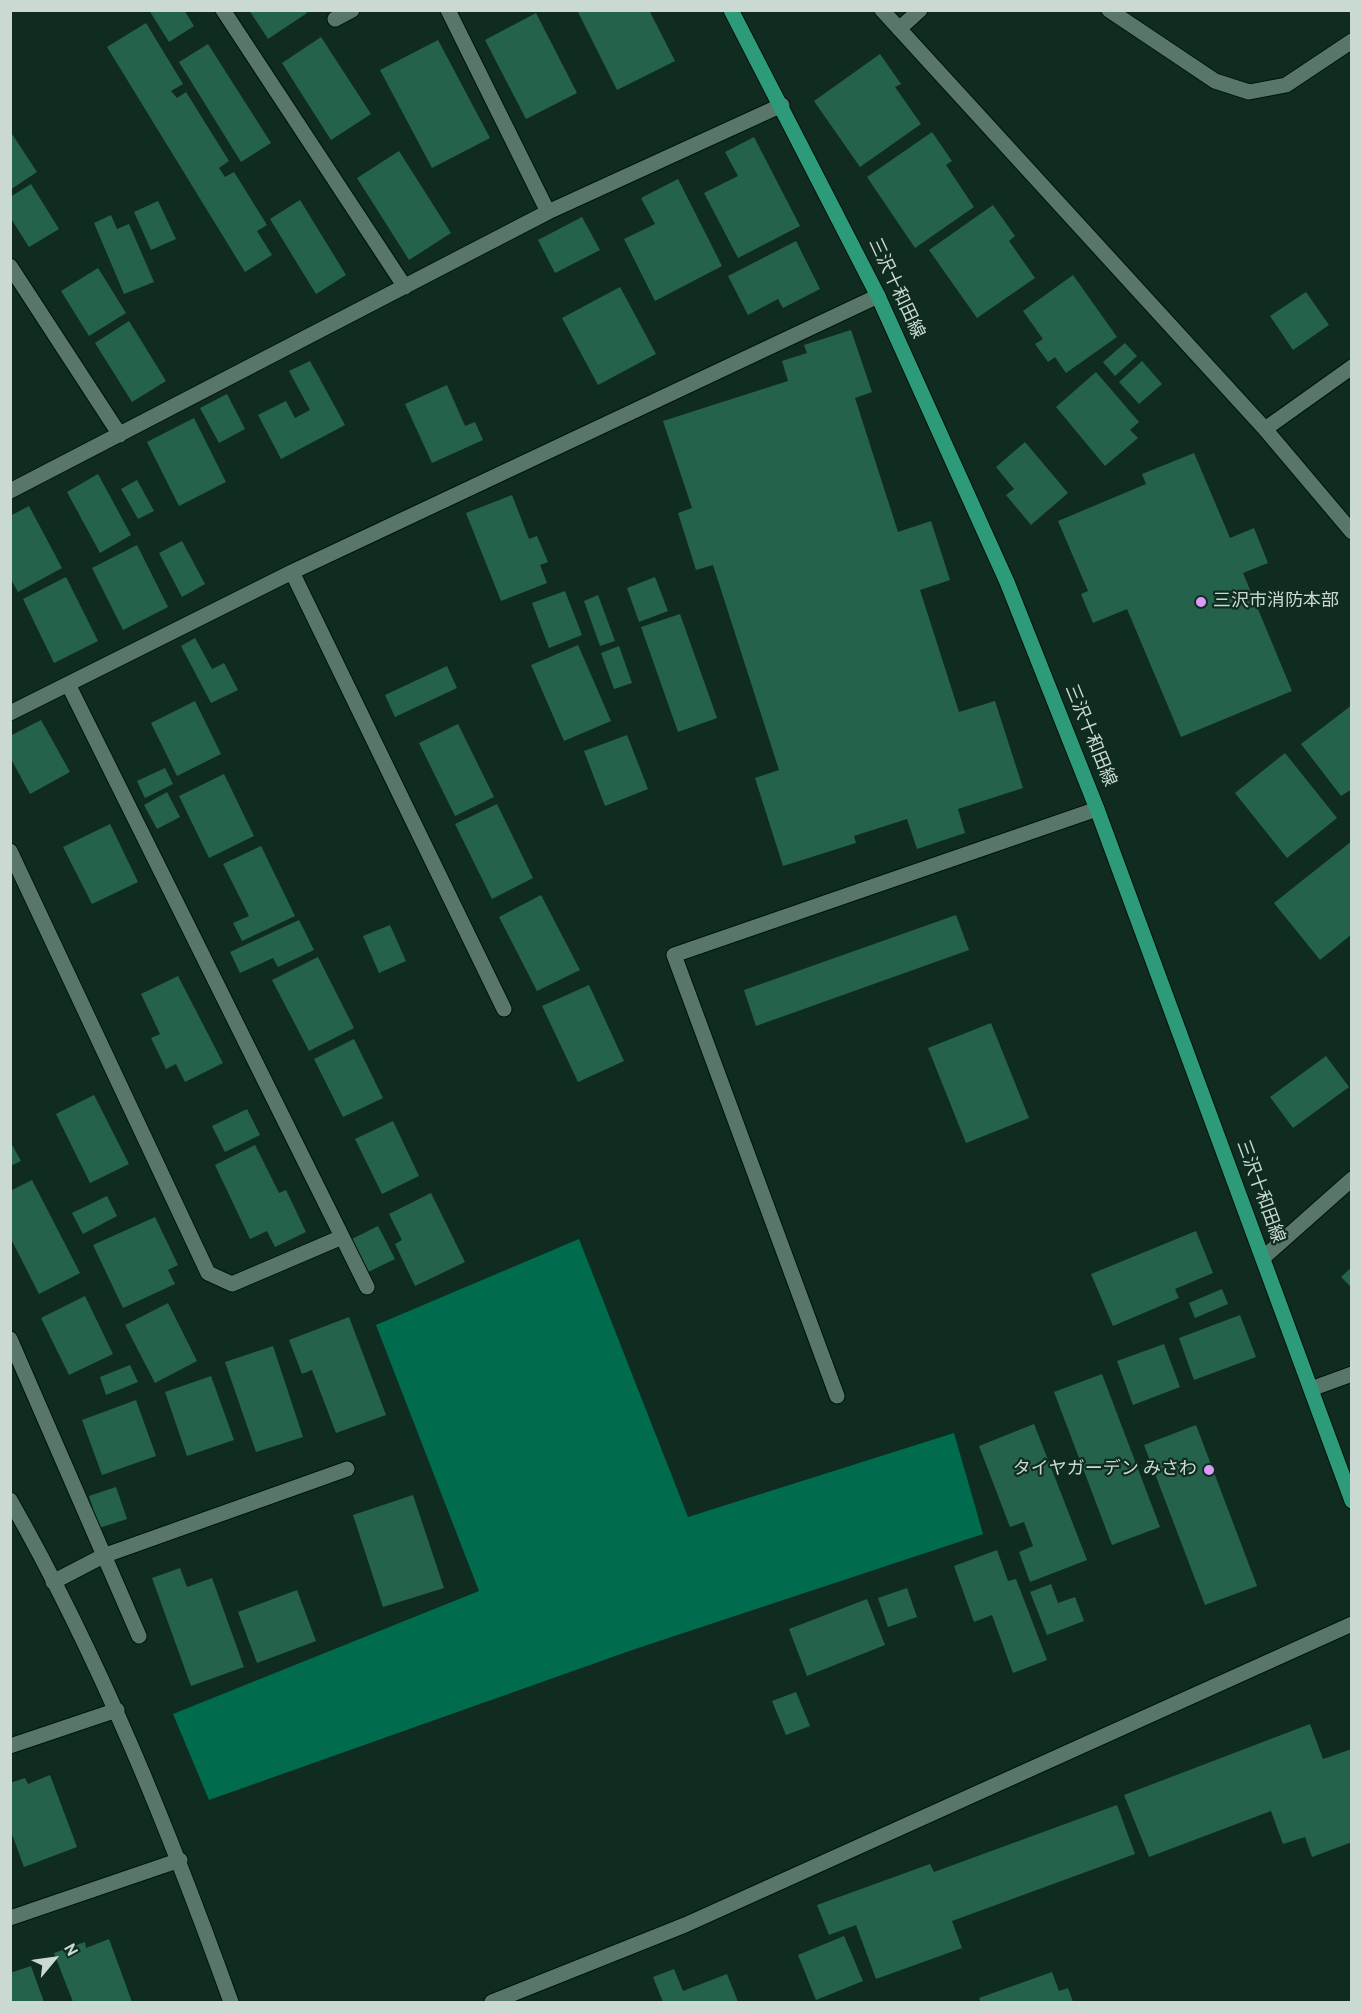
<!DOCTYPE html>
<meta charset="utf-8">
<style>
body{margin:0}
#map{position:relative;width:1362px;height:2013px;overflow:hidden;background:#102c21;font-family:Overpass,sans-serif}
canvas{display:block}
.frame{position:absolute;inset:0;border:12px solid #cadad2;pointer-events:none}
.north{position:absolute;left:24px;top:1929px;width:60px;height:60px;-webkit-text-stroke:4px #102c21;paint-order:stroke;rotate:61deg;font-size:16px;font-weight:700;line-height:24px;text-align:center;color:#cadad2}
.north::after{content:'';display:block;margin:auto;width:21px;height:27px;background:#cadad2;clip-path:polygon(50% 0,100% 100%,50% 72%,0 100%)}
</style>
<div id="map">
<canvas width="1362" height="2013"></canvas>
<div class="frame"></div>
<div class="north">N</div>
</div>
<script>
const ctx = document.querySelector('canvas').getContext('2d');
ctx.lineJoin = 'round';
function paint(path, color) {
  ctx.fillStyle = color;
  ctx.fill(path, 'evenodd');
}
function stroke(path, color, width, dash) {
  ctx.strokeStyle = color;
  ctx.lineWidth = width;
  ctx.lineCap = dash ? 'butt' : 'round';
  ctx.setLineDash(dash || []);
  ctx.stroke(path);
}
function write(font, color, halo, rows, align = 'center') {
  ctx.font = font + ' Overpass,"Noto Sans JP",sans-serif';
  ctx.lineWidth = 4.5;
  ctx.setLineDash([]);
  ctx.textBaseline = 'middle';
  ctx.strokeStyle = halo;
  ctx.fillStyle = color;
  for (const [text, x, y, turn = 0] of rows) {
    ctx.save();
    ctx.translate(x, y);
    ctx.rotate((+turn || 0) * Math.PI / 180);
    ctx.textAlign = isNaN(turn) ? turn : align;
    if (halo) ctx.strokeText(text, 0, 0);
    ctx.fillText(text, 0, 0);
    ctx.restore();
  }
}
paint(new Path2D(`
 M579,1239L688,1517L954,1433L983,1534L635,1649L209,1800L173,1714L479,1591L376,1325Z`), '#006c4d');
paint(new Path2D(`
 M149,10H184L194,26L169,42Z
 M249,10H306L307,13L268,39Z
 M577,10H649L675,61L617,90Z
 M536,13L577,93L526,119L485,40Z
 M146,23L183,84L171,91L177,98L186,92L229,161L219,168L225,177L234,172L267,225L257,231L272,255L245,272L107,47Z
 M321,37L371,114L331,140L282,63Z
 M438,40L490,138L432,168L380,70Z
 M208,44L271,143L241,162L179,62Z
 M880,54L901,84L895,87L921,124L860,167L814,101Z
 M10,131L37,172L10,190Z
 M932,132L952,161L946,165L974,207L915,248L867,177Z
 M754,137L800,226L738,258L704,193L738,176L725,152Z
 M399,151L451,233L409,260L357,178Z
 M678,179L722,266L655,301L624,239L655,224L641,198Z
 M31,184L59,229L29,247L10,217V197Z
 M300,200L346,275L316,294L270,219Z
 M158,201L176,239L151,250L134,212Z
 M993,205L1015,236L1009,241L1035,278L977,318L929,250Z
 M111,215L117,229L129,224L154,282L124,294L94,223Z
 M582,217L600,250L555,273L538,240Z
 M796,241L820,289L783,308L778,299L748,315L728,276Z
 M98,268L126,313L89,336L61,291Z
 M1073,275L1117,337L1066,373L1055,357L1048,362L1035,344L1043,339L1023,311Z
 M620,287L656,354L598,385L562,318Z
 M1306,292L1329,325L1293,350L1270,316Z
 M129,321L166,381L132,402L95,343Z
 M851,330L872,392L855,398L898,532L931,521L950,580L920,590L959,712L995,701L1023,788L958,809L965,833L917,849L907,819L854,836L856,843L783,866L755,778L779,770L713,565L696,570L678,513L692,508L663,421L788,381L782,361L807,353L804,345Z
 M1125,343L1137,356L1115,376L1103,362Z
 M310,361L345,425L281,459L258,415L286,401L295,418L310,410L289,371Z
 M1142,361L1162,384L1139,404L1119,382Z
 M1096,372L1139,422L1130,430L1138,438L1105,466L1056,407Z
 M447,385L465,426L475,422L483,440L432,463L405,404Z
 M227,394L245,429L219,443L200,408Z
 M194,418L226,482L179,506L147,442Z
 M1025,442L1068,493L1031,525L1006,495L1014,489L996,467Z
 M1194,453L1230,538L1254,528L1268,563L1243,573L1292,691L1181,737L1127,609L1093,623L1081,594L1088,591L1058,521L1146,484L1142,474Z
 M98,474L131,535L100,553L67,492Z
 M137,480L154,511L138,519L121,489Z
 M512,495L529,539L537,536L548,562L540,565L547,583L501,601L466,513Z
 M29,506L62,568L18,592L10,578V516Z
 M182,541L205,584L182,597L159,553Z
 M137,545L168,607L123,630L92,568Z
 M66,577L98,641L54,663L23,599Z
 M655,577L668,611L639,622L627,588Z
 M565,591L582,635L549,648L532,603Z
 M598,595L615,641L600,646L584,601Z
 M680,614L717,718L678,732L641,627Z
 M195,638L212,669L224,663L238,690L211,703L181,646Z
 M578,645L611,721L564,741L531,665Z
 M619,646L632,683L614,689L601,653Z
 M447,666L457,688L395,717L385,695Z
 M195,701L221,754L177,776L151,723Z
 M1352,705V789L1341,796L1301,744Z
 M41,720L70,772L30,794L10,757V736Z
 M458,724L494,797L455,816L419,743Z
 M627,735L648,789L605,806L584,751Z
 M1285,753L1337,818L1287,858L1235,793Z
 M165,768L173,784L145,798L137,781Z
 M224,774L254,836L209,858L179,796Z
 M167,792L180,817L157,829L144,805Z
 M497,804L533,878L492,899L455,824Z
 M110,824L138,882L92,904L63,847Z
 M1352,841V934L1320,960L1274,903Z
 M261,846L295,916L242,941L233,923L249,916L223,864Z
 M541,895L580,970L537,991L499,917Z
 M956,915L969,950L756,1026L744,990Z
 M299,920L314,950L278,967L273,958L240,973L230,952Z
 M390,925L406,961L379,973L363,936Z
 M318,957L354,1028L309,1051L272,980Z
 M178,976L223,1063L185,1082L176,1064L166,1069L151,1038L160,1034L141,994Z
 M589,985L624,1061L578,1082L542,1006Z
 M991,1023L1029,1118L966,1143L928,1048Z
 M354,1039L383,1098L343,1117L314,1059Z
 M1326,1056L1349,1087L1293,1128L1270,1097Z
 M94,1095L129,1164L90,1183L56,1114Z
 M247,1109L260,1135L225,1152L212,1126Z
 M393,1121L419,1176L382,1194L355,1139Z
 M10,1141L21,1161L10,1166Z
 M255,1145L279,1193L286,1190L306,1232L275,1247L267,1231L250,1239L215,1165Z
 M32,1180L80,1273L39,1294L10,1237V1191Z
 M431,1193L465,1262L415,1286L395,1244L402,1240L389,1214Z
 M107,1196L117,1216L83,1234L72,1213Z
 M155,1217L178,1265L168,1270L175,1284L123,1308L93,1245Z
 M378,1226L395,1259L368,1272L352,1239Z
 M1196,1231L1213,1273L1175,1289L1179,1298L1113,1326L1091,1274Z
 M1352,1267V1288L1341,1277Z
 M1222,1289L1228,1304L1195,1318L1189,1303Z
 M85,1296L113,1354L69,1375L41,1318Z
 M168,1303L197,1361L155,1383L125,1325Z
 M1240,1315L1256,1357L1194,1380L1179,1338Z
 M349,1317L386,1415L336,1433L312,1370L302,1374L289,1340Z
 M1164,1344L1180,1387L1133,1405L1117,1361Z
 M273,1346L303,1437L256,1452L225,1362Z
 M130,1365L138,1382L106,1395L100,1377Z
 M1102,1374L1160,1527L1112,1545L1054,1392Z
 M211,1376L234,1440L187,1456L165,1392Z
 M136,1400L156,1456L102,1475L82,1420Z
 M1034,1424L1087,1560L1030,1582L1019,1552L1033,1546L1024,1522L1010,1527L979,1446Z
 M1196,1425L1257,1586L1205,1605L1144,1445Z
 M116,1487L127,1519L99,1528L89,1496Z
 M413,1495L444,1588L383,1607L353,1515Z
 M997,1550L1008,1581L1016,1579L1047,1660L1013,1673L992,1615L974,1622L954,1566Z
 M180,1568L187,1587L212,1578L244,1667L191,1686L152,1578Z
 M1051,1584L1058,1603L1075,1597L1084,1621L1047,1635L1030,1592Z
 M907,1588L917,1617L888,1627L878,1598Z
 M297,1590L316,1641L257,1663L238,1612Z
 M867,1599L885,1645L807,1676L789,1629Z
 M796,1692L810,1726L786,1735L772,1701Z
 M1310,1724L1323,1759L1352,1749V1842L1312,1857L1305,1837L1283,1844L1271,1811L1149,1857L1124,1795Z
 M50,1775L77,1847L24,1867L10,1829V1783L25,1778L28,1784Z
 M1117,1805L1135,1854L952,1921L962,1948L876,1979L856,1925L829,1935L817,1905L930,1864L934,1872Z
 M844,1936L863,1981L816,2000L798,1955Z
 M109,1939L132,2002H73L54,1953L85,1942L86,1948Z
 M31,1966L44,2002H10V1973Z
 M674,1969L683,1991L727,1974L738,2002H663L653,1977Z
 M1052,1972L1059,1991L1068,1988L1073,2002H981L979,1998Z`), '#25624c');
const minor = new Path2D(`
 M223,10L405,287
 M448,10L548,212
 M882,10L1265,429L1352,532
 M1109,10L1215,81L1249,92L1286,85L1352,41
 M335,19L352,10
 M899,29L920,10
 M10,266L120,435
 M1265,429L1352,367
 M10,491L548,212L782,105
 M292,572L504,1009
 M68,684L367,1287
 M10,713L292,572L878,296
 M10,851L208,1273L232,1284L342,1237
 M1263,1258L1352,1179
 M10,1339L139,1636
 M1311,1389L1352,1374
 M837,1396L674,955L1097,809
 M10,1500C101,1660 169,1830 231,2002
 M53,1582L103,1556L347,1469
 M10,1746L117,1710
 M10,1918L180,1860
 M492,2002L685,1925L1352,1624`);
const major = new Path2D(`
 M731,10L878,296L1007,582L1097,809L1352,1501`);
stroke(minor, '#00140a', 17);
stroke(major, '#00140a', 17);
stroke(minor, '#597769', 15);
stroke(major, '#2d9b79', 15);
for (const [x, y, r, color] of [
 [1201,602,6,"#db9af6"],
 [1209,1470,6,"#db9af6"]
]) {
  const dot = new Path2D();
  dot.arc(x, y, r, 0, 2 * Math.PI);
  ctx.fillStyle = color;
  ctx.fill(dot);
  stroke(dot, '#102c21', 2);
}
write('18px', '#cadad2', '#102c21', [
 ["三沢十和田線",895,289,65],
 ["三沢十和田線",1089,736,68],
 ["三沢十和田線",1259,1192,70]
]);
write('18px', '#cadad2', '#102c21', [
 ["三沢市消防本部",1213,602],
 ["タイヤガーデン みさわ",1197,1470,"right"]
], 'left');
</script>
